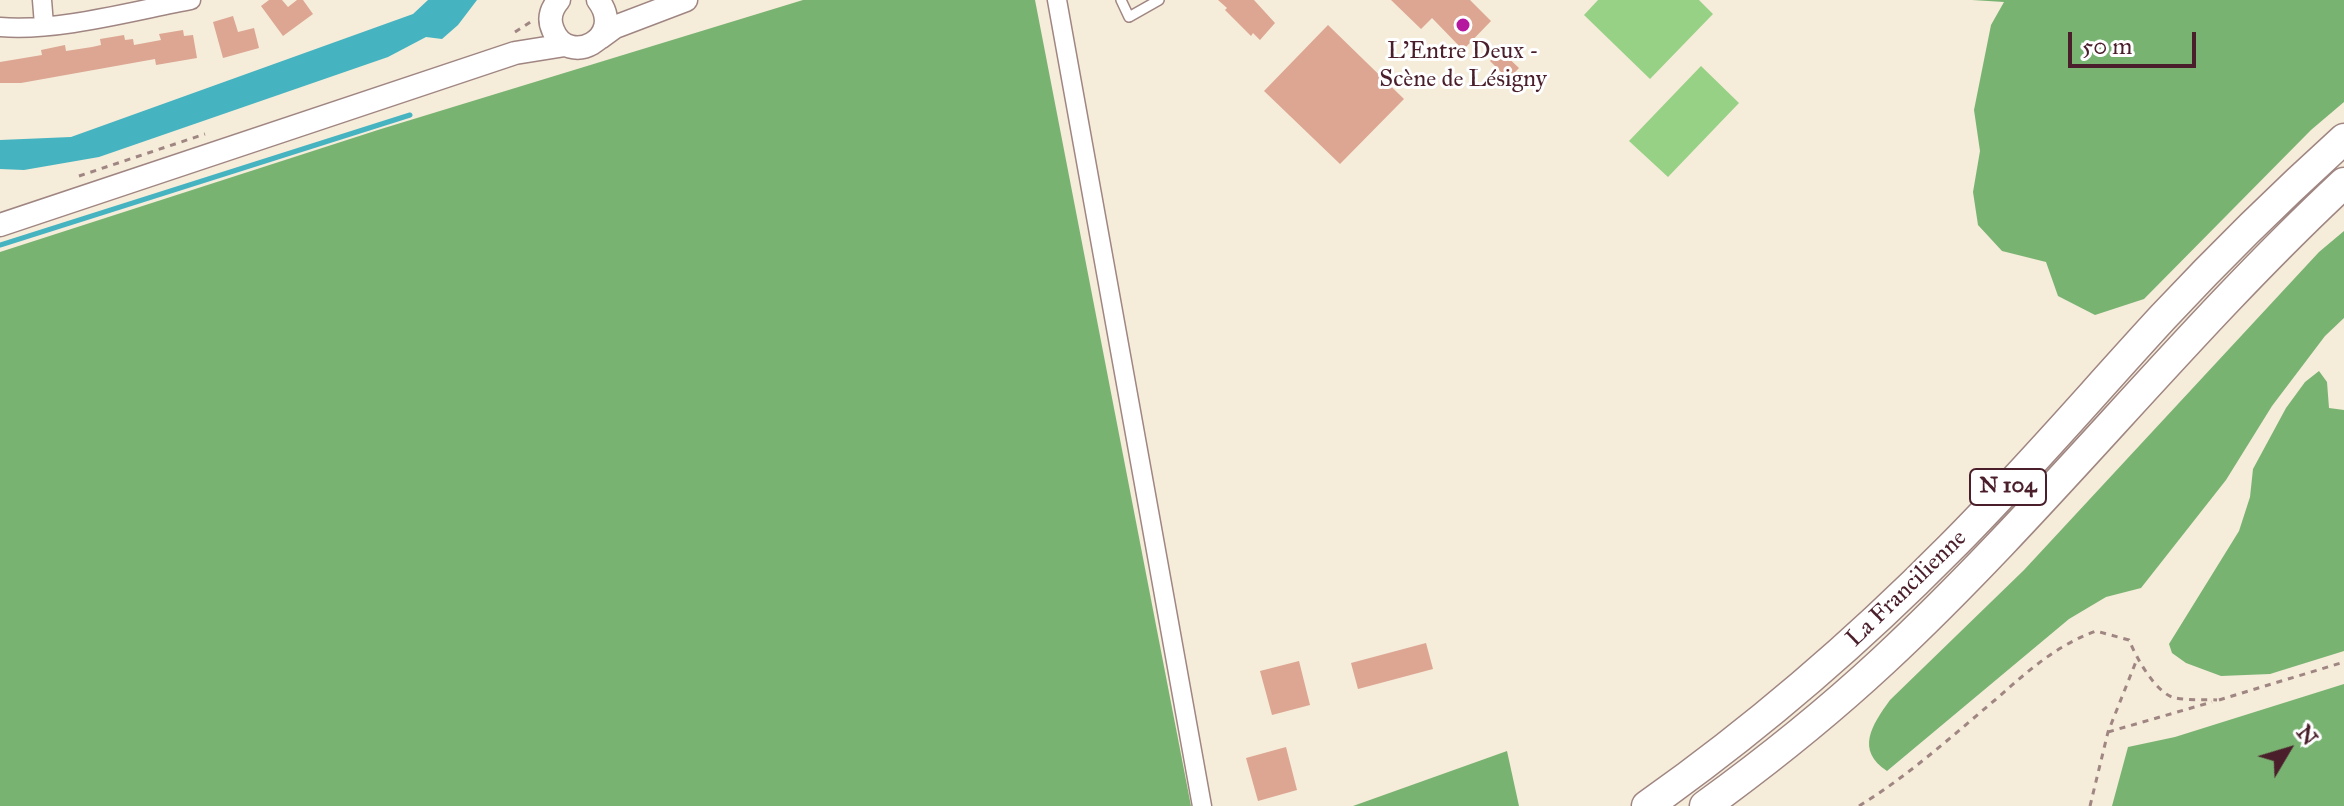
<!DOCTYPE html>
<meta charset="utf-8">
<style>
body{margin:0}
#map{position:relative;width:2344px;height:806px;overflow:hidden;background:#f5ecda;font-family:"IM FELL Great Primer",serif}
canvas{display:block}
.north{position:absolute;left:2248px;top:710px;width:80px;height:80px;-webkit-text-stroke:6px #fff;paint-order:stroke;rotate:52deg;font-size:22px;font-weight:700;line-height:32px;text-align:center;color:#4a1f2b}
.north::after{content:'';display:block;margin:auto;width:28px;height:36px;background:#4a1f2b;clip-path:polygon(50% 0,100% 100%,50% 72%,0 100%)}
.scale{position:absolute;left:2068px;top:32px;width:128px;height:36px;box-sizing:border-box;border:4px solid #4a1f2b;border-top:0;padding-left:10px;font-size:24px;line-height:28px;white-space:nowrap;color:#4a1f2b;-webkit-text-stroke:6px #fff;paint-order:stroke}
</style>
<div id="map">
<canvas width="2344" height="806"></canvas>
<div class="north">N</div>
<div class="scale">50 m</div>
</div>
<script>
const ctx = document.querySelector('canvas').getContext('2d');
ctx.lineJoin = 'round';
function paint(path, color) {
  ctx.fillStyle = color;
  ctx.fill(path, 'evenodd');
}
function stroke(path, color, width, dash) {
  ctx.strokeStyle = color;
  ctx.lineWidth = width;
  ctx.lineCap = dash ? 'butt' : 'round';
  ctx.setLineDash(dash || []);
  ctx.stroke(path);
}
function write(font, color, halo, rows, align = 'center') {
  ctx.font = font + ' "IM FELL Great Primer",serif';
  ctx.lineWidth = 6;
  ctx.setLineDash([]);
  ctx.textBaseline = 'middle';
  ctx.strokeStyle = halo;
  ctx.fillStyle = color;
  for (const [text, x, y, turn = 0] of rows) {
    ctx.save();
    ctx.translate(x, y);
    ctx.rotate((+turn || 0) * Math.PI / 180);
    ctx.textAlign = isNaN(turn) ? turn : align;
    if (halo) ctx.strokeText(text, 0, 0);
    ctx.fillText(text, 0, 0);
    ctx.restore();
  }
}
paint(new Path2D(`
 M1598,0H1699L1713,14L1650,79L1584,15Z
 M1701,66L1739,103L1668,177L1629,141Z`), '#97d185');
paint(new Path2D(`
 M803,0H1035L1191,806H0V252L381,129Z
 M1972,0H2344V102L2311,130L2144,299L2095,315L2058,296L2046,262L2002,251L1978,225L1973,192L1980,151L1974,110L1991,25L2004,2Z
 M2344,231V318L2325,336L2272,406L2226,480L2141,588L2106,597L2069,619L1887,771C1855,750 1872,725 1890,700L2024,570L2319,252Z
 M2319,371L2327,382L2329,408L2344,410V651L2270,674L2221,676L2186,663L2172,653L2169,644L2239,531L2250,497L2253,469L2286,408L2305,382Z
 M2344,684V806H2112L2128,747L2175,737Z
 M1507,751L1519,806H1353Z`), '#79b372');
paint(new Path2D(`
 M428,0H477L458,25L442,39L426,37L388,57L99,157L24,170L0,169V140L71,137L413,14Z`), '#45b3c0');
stroke(new Path2D(`
 M0,245L410,115`), '#45b3c0', 5);
paint(new Path2D(`
 M269,0H282L288,7L297,0H303L313,14L283,36L261,6Z
 M1218,0H1254L1275,23L1260,40L1253,33L1251,36L1225,10L1227,8Z
 M1391,0H1470L1491,21L1463,50L1432,18L1421,29Z
 M233,16L238,32L254,28L259,48L223,58L213,22Z
 M1328,25L1404,99L1340,164L1264,91Z
 M183,30L184,36L193,35L197,58L156,65L155,59L21,83H0V62L42,55L41,50L65,45L66,51L92,47L101,45L100,39L124,35L125,40L133,39L134,45L161,40L159,34Z
 M1500,50L1519,68L1508,79L1490,61Z
 M1426,643L1433,669L1358,689L1351,663Z
 M1299,661L1310,705L1272,715L1260,671Z
 M1286,747L1297,790L1258,801L1246,758Z`), '#dca692');
const service = new Path2D(`
 M1121,0L1129,17L1159,0`);
const minor = new Path2D(`
 M42,0L44,25
 M1057,0L1202,806
 M0,27C57,32 133,11 191,0`);
const tertiary = new Path2D(`
 M559,0C551,9 548,19 553,30C568,68 627,38 598,0
 M600,38L615,27L686,0
 M0,225L515,53L565,45`);
const trunk = new Path2D(`
 M1647,806C1756,729 1856,643 1950,548C2024,474 2092,394 2163,317C2221,255 2281,196 2344,139
 M1705,806C1767,761 1827,713 1883,661C2045,510 2182,334 2344,183`);
stroke(service, '#a08682', 12);
stroke(minor, '#a08682', 21);
stroke(tertiary, '#a08682', 25);
stroke(trunk, '#a08682', 33);
stroke(new Path2D(`
 M515,32L532,21
 M79,176L205,134
 M2219,700L2344,662
 M2108,732L2212,702
 M1859,806C1908,776 1951,737 1995,700C2027,672 2055,646 2096,631L2129,640C2136,657 2154,690 2172,697C2184,701 2204,699 2217,700
 M2090,806L2108,732L2137,659`), '#a08682', 3, [6, 6]);
stroke(service, '#fff', 9);
stroke(minor, '#fff', 18);
stroke(tertiary, '#fff', 22);
stroke(trunk, '#fff', 30);
for (const [x, y, r, color] of [
 [1463,25,8,"#b5179e"]
]) {
  const dot = new Path2D();
  dot.arc(x, y, r, 0, 2 * Math.PI);
  ctx.fillStyle = color;
  ctx.fill(dot);
  stroke(dot, '#fff', 3);
}
for (const [x, y, w] of [
 [2008,487,76]
]) {
  const box = new Path2D();
  box.roundRect(x - w / 2, y - 18, w, 36, 6);
  ctx.fillStyle = '#fff';
  ctx.fill(box);
  stroke(box, '#4a1f2b', 2);
}
write('bold 22px', '#4a1f2b', null, [
 ["N 104",2008,487]
]);
write('24px', '#4a1f2b', '#fff', [
 ["L'Entre Deux -",1463,52],
 ["Scène de Lésigny",1463,80]
]);
write('24px', '#4a1f2b', '#fff', [
 ["La Francilienne",1907,589,-44]
]);
</script>
